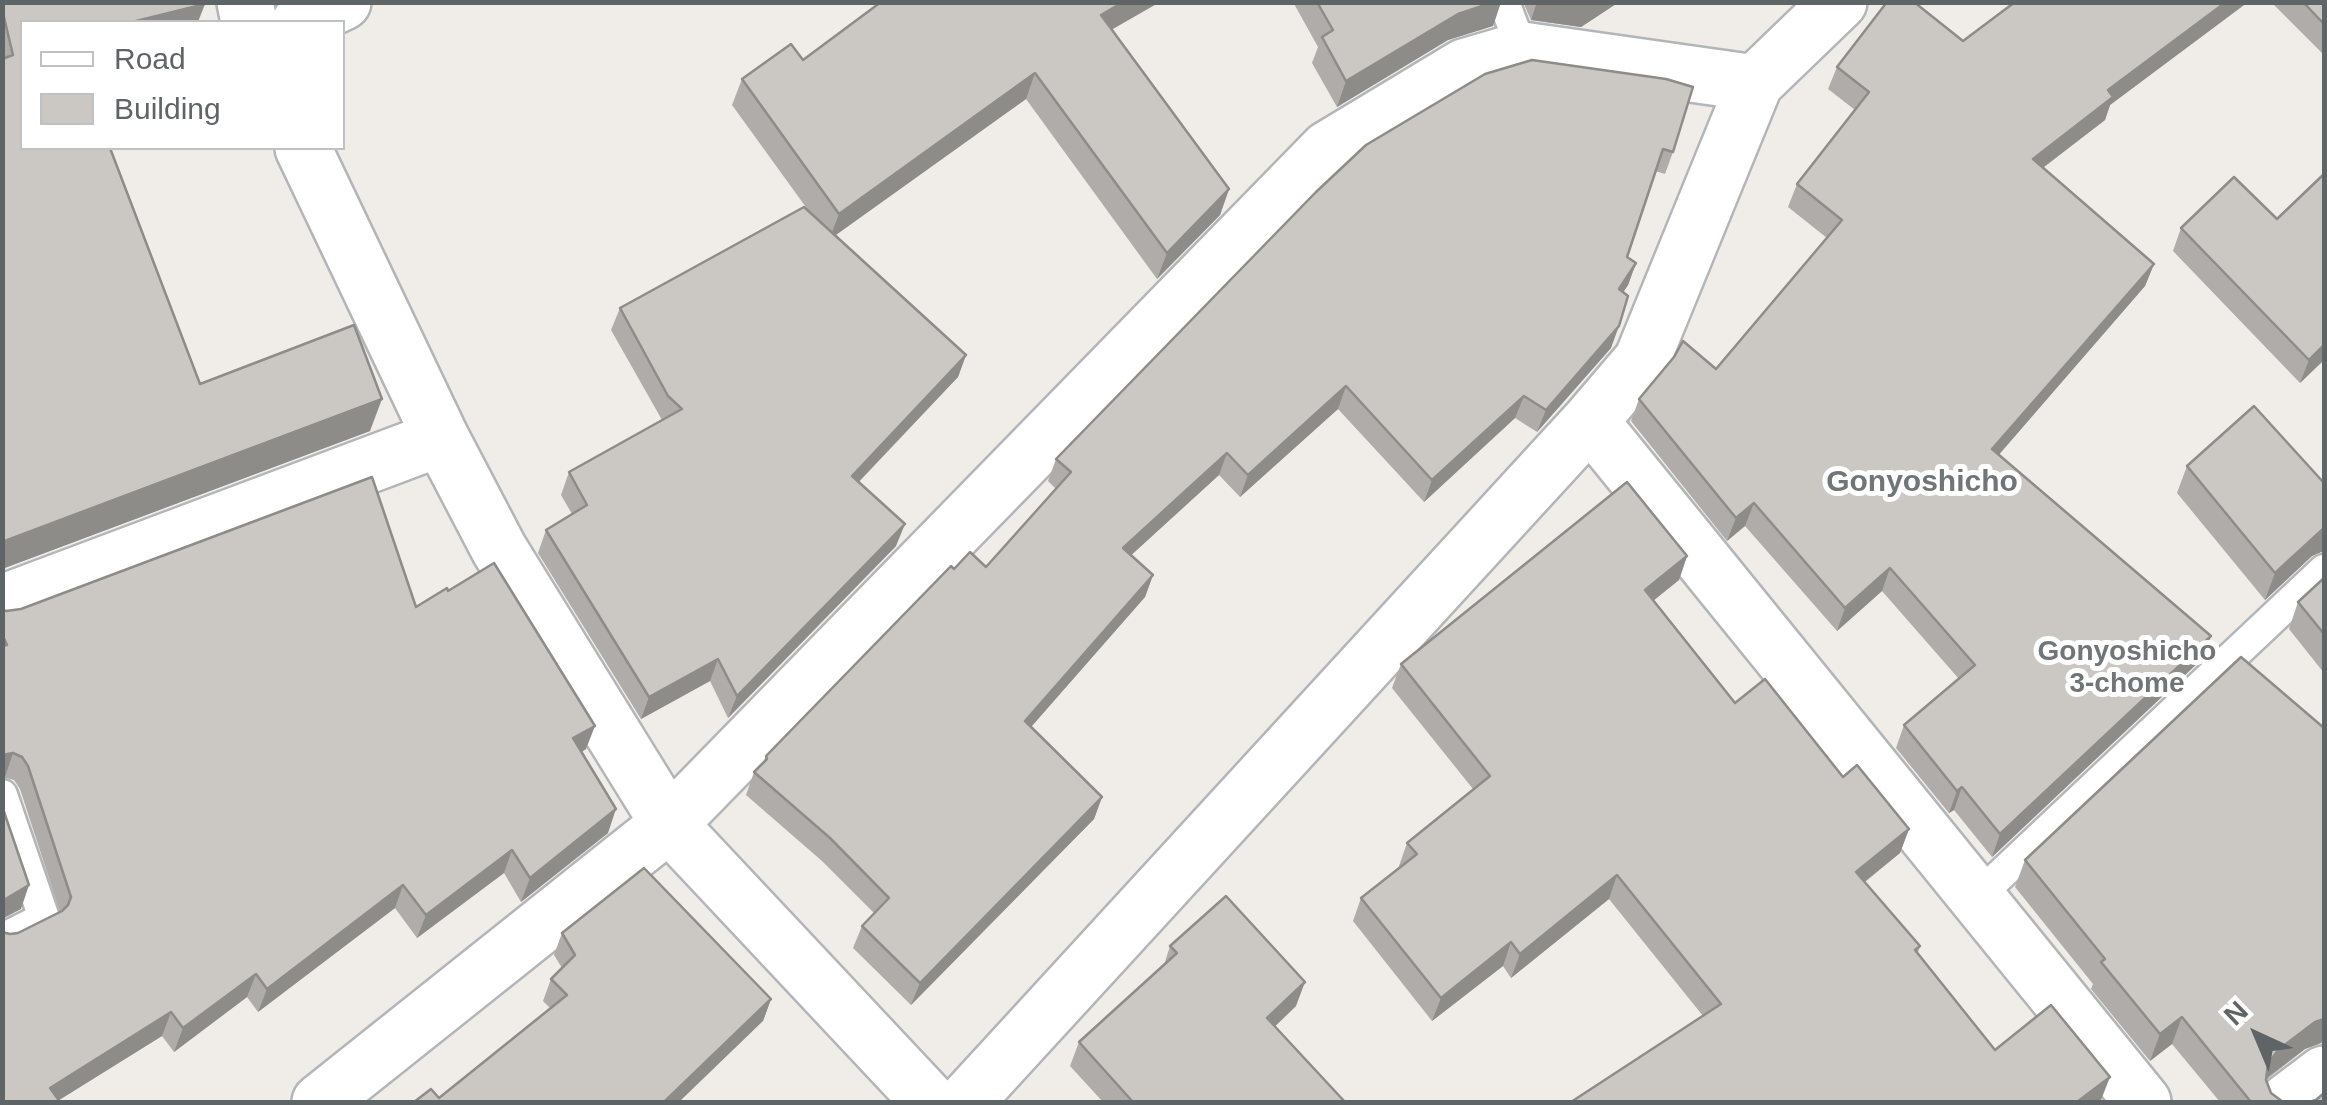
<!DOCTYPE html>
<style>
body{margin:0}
#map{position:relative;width:2327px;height:1105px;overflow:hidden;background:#f0ede8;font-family:Arial,sans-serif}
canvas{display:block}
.frame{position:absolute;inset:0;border:5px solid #5f6466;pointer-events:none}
.legend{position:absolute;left:20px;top:20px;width:325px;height:130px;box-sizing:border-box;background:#fff;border:2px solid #bfc1c2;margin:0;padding:12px 18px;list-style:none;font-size:30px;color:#5f6466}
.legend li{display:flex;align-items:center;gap:20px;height:50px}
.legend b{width:50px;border:2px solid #bfc1c2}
.north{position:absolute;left:2207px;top:985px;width:100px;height:100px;-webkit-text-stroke:8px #fff;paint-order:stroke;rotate:316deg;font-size:28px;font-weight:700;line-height:40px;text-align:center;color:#5f6466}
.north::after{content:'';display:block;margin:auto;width:35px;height:45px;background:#5f6466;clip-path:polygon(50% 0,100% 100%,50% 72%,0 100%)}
</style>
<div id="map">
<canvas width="2327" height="1105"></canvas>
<div class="frame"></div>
<ul class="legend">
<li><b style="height:12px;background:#fff"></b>Road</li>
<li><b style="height:28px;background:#cbc8c4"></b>Building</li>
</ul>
<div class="north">N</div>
</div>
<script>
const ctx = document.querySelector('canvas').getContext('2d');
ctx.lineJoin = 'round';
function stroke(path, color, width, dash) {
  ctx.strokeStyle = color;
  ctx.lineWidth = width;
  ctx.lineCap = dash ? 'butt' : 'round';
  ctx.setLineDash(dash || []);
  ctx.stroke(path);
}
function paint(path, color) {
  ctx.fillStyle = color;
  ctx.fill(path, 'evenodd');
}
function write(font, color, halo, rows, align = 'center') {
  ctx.font = font + ' Arial,sans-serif';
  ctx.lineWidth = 10;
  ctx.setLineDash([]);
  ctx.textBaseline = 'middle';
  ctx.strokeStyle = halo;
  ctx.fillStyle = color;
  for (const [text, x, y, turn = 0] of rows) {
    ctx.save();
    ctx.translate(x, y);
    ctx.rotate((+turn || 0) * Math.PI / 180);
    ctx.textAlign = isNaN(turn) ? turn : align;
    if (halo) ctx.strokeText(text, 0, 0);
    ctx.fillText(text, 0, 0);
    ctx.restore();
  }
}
const lane = new Path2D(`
 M1504,2L1522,50
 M2,795L44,918L2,939
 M1977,897L2324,570`);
const street = new Path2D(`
 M245,2L249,22
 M300,22L343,2
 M303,148L441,438L499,549L669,824L930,1102
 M1590,421L2143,1102
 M2,603L441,438
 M320,1102L669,824L1328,149L1464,67L1522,50L1755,83
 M965,1102L1590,421L1642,360L1755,83L1839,2
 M2287,1102L2324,1074`);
stroke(lane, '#b3b6b8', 35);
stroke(street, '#b3b6b8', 60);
stroke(lane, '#fff', 30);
stroke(street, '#fff', 55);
paint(new Path2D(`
 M2,2L22,22L200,384L370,431L2,569Z
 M1293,2H1501L1493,26L1448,40L1337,107L1312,63L1318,47Z
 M1523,2H1619L1581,27L1531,20Z
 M2015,2H2248L2110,105L2105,120L2043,168L2154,264L2145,286L1999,454L2202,659L1992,857L1954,810L1949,813L1896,748L1904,725L1959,679L1882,591L1837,631L1745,526L1727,541L1631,421L1639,399L1716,369L1827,238L1788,207L1797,184L1855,110L1828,89L1837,67L1963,41Z
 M2271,2H2324V55Z
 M1112,29L1229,189L1220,215L1157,279L1026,99L835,235L966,355L958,377L859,482L896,546L728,718L710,681L641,719L538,553L546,530L572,514L561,495L569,472L662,420L611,330L620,308L808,210L732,105L742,79L803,60Z
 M1485,74L1673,152L1665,174L1655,171L1627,257L1636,263L1628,285L1623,292L1611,348L1537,432L1515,418L1424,502L1338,409L1240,497L1219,475L1131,555L1153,575L1145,597L1031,727L1102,797L1094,819L911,1005L853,948L862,926L874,913L822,861L746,795L754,772L763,763L766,756L954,569L986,567L1056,489L1048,481L1056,459Z
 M2277,219L2324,360L2300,383L2173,251L2181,228Z
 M2187,466L2321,552L2312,556L2265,600L2177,493Z
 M1687,556L1679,580L1653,600L1735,703L1843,777L1909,829L1900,853L1865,882L1920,946L1918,953L1995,1050L2101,1100L2098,1102H1571L1703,1016L1609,899L1511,978L1503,966L1432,1021L1353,921L1361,898L1400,867L1399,866L1407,843L1473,789L1392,688L1401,664Z
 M2324,578V673L2289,629L2298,602Z
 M416,607L586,749L582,752L608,833L521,902L504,873L417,938L395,908L258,1012L247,997L174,1052L162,1036L59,1100L2,1102L10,934L18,933L60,912L20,789L14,780L2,777V609L6,611Z
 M2324,728V1044L2321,1043L2305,1049L2266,1080L2271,1093L2283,1102H2220L2172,1044L2150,1061L2091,989L2093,984L2015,887L2025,860Z
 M562,933L771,999L763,1021L439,1098L550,1008L543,1001L551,979L562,968L554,955Z
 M1170,946L1296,1006L1275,1026L1345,1102H1103L1070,1066L1079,1042L1164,965Z`), '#afaca9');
paint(new Path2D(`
 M1123,2H1160L1092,41L1101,15Z
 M1494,2H1501L1493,26L1448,40L1337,107L1346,81L1458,14Z
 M1537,2H1619L1581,27L1531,20Z
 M2226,2H2248L2110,105L2105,120L2024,182L2033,159L2108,90Z
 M205,4L198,22H132Z
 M1035,73L1026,99L829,240L839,214Z
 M1229,189L1220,215L1157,279L1167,253Z
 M1636,263L1628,285L1611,311L1619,289Z
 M2154,264L2145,286L1984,472L1992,449Z
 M1619,326L1611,348L1537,432L1546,410Z
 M2324,345V360L2300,383L2309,360Z
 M966,355L958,377L843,498L852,476Z
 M1346,386L1338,409L1240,497L1248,475Z
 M1524,396L1515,418L1424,502L1432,480Z
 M382,399L370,431L2,569V542Z
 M1227,453L1219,475L1115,570L1123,548Z
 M1754,503L1745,526L1727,541L1736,518Z
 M905,524L896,546L728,718L737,696Z
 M2324,528V552H2321L2312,556L2265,600L2275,573Z
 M1687,556L1679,580L1637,614L1645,590Z
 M1890,568L1882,591L1837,631L1845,608Z
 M1153,575L1145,597L1017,743L1025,721Z
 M2211,636L2202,659L1992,857L2000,834Z
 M718,659L710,681L641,719L649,697Z
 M595,726L586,749L565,761L573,738Z
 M13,753L5,777H2V755Z
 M1962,787L1954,810L1949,813L1957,791Z
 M1102,797L1094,819L911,1005L920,983Z
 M616,809L608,833L521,902L530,878Z
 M1909,829L1900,853L1848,895L1856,872Z
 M512,850L504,873L417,938L426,915Z
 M1617,875L1609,899L1511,978L1520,954Z
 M29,885L21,909L2,919V901Z
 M403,885L395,908L258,1012L267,989Z
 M1511,942L1503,966L1432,1021L1441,998Z
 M256,974L247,997L174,1052L183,1028Z
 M1305,982L1296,1006L1259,1042L1267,1018Z
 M771,999L763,1021L679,1102H664Z
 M171,1012L162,1036L56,1102L50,1088Z
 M2182,1017L2172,1044L2150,1061L2160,1034Z
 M2324,1019V1034L2321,1043L2305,1049L2268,1077L2258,1091L2268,1064L2278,1050L2315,1022Z
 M2110,1077L2101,1100L2098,1102H2077Z`), '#8e8c89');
const building = new Path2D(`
 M2,2H205V4L132,22H22V148H110L200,384L354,325L382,399L2,542V59L13,55L2,9Z
 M881,2H1123L1101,15L1229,189L1167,253L1035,73L839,214L742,79L791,44L803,60Z
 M1317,2H1494L1458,14L1346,81L1322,37L1333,30Z
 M1887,2H1914L1963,41L2015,2H2226L2108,90L2113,97L2033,159L2154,264L1992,449L2211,636L2000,834L1962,787L1957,791L1904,725L1975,665L1890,568L1845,608L1754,503L1736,518L1639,399L1674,357L1683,341L1716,369L1842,220L1797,184L1869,92L1837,67Z
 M2303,2H2324V24Z
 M1532,60L1666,79L1693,87L1673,152L1663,149L1627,257L1636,263L1619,289L1628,296L1619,326L1546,410L1524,396L1432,480L1346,386L1248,475L1227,453L1123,548L1153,575L1025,721L1102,797L920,983L862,926L889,898L830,838L754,772L767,759L766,756L951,566L954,569L970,552L986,567L1071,472L1056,459L1316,192L1366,145L1485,74Z
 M2324,174V345L2309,360L2181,228L2234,177L2277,219Z
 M804,207L966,355L852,476L905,524L737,696L718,659L649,697L546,530L587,505L569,472L682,409L668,396L620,308Z
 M2254,406L2324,483V528L2275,573L2187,466Z
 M372,477L416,607L447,588L448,591L494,563L595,726L573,738L616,809L530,878L512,850L426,915L403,885L267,989L256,974L183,1028L171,1012L50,1088L60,1102H2V932L10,934L18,933L62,911L68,905L71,897L28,766L22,757L13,753L2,755V646L7,645L2,634V609L6,611L21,609Z
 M1627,482L1687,556L1645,590L1735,703L1765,679L1843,777L1857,765L1909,829L1856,872L1920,946L1915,950L1995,1050L2051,1005L2110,1077L2077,1102H1571L1721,1004L1617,875L1520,954L1511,942L1441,998L1361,898L1417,854L1407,843L1490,776L1401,664Z
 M2324,578V634L2298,602Z
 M2241,657L2324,728V1019L2315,1022L2278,1050L2268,1064L2266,1080L2271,1093L2283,1102H2251L2182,1017L2160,1034L2101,962L2105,959L2025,860Z
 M2,806L29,885L2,901Z
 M644,868L771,999L664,1102H414L431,1089L439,1098L567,995L551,979L575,955L562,933Z
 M1226,896L1305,982L1267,1018L1345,1102H1133L1079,1042L1177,953L1170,946Z
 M2324,1093V1102H2309L2316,1100Z`);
paint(building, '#cbc8c4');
stroke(building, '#8e8c89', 2.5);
write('bold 28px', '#707678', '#fff', [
 ["Gonyoshicho",2127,652],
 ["3-chome",2127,684]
]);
write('bold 30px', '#707678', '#fff', [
 ["Gonyoshicho",1922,483]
]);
</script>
